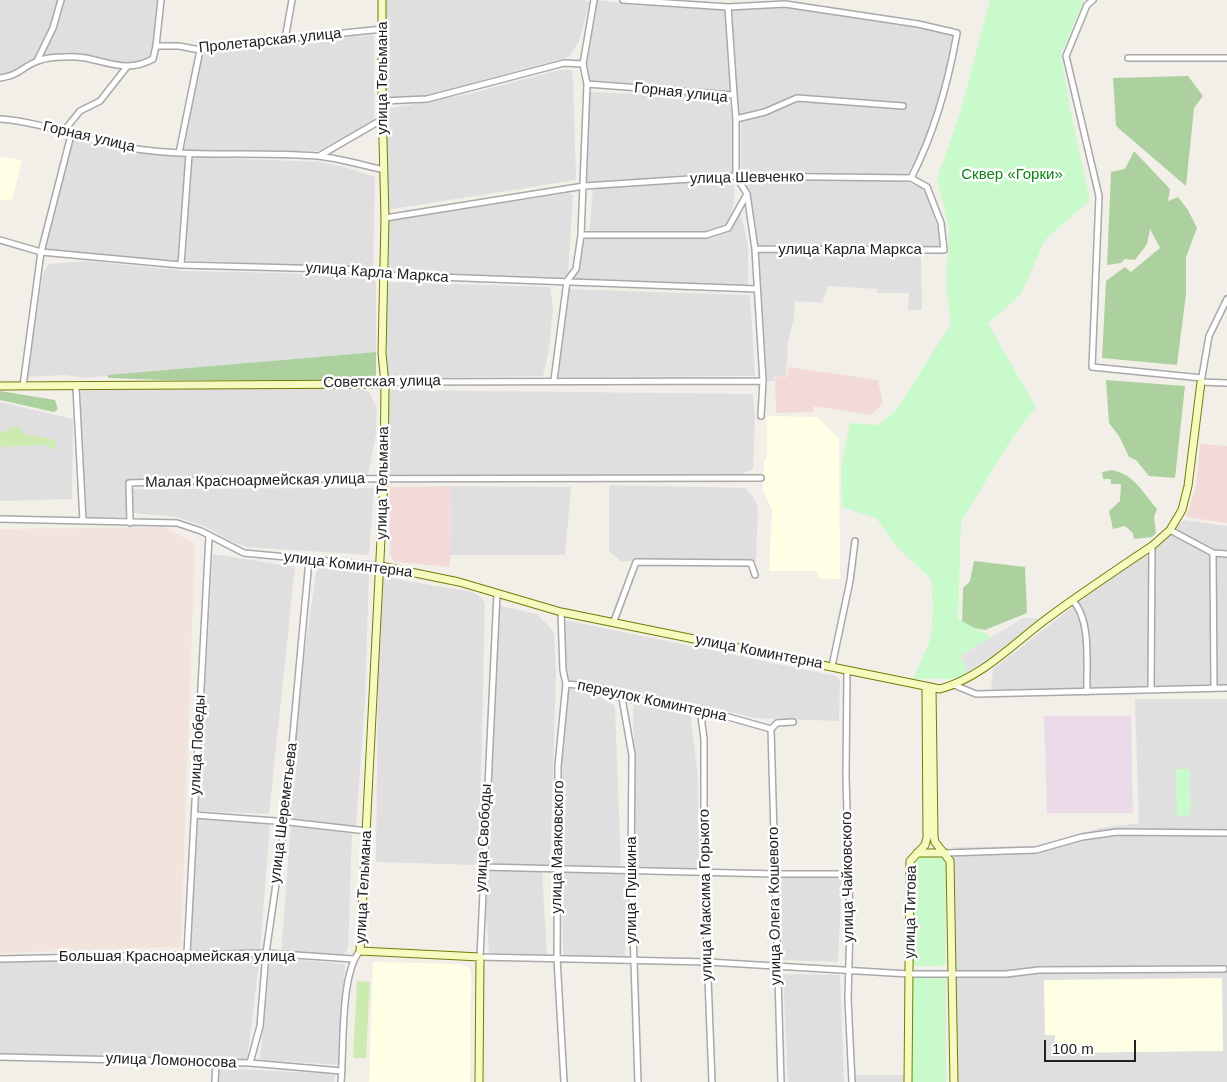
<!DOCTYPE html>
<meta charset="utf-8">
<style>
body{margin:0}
#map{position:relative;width:1227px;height:1082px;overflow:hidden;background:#f2efe9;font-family:Arial,sans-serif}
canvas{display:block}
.scale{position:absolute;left:1044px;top:1040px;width:92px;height:22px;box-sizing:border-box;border:2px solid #222;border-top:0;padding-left:6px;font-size:15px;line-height:18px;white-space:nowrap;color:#222;-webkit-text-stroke:4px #fff;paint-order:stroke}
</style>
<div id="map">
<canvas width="1227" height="1082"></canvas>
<div class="scale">100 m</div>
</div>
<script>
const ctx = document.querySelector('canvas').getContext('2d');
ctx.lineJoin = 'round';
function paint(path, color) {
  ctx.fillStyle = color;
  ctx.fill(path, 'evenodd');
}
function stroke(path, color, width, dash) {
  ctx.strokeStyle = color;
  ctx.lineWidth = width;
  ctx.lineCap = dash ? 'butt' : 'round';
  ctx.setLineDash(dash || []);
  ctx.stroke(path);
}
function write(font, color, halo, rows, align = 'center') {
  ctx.font = font + ' Arial,sans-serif';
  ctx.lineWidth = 5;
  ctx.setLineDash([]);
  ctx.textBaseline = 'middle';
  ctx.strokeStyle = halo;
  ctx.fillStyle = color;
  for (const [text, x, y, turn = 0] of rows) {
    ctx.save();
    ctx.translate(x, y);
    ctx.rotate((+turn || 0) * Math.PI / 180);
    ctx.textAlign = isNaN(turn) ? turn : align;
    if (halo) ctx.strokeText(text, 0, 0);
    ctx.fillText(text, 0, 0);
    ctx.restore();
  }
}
paint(new Path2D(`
 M0,0H161L153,59L126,68L88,57L37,61L0,78Z
 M381,0H582L590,2L579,41L569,57L424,96L386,99Z
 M597,0L634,5L725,8L734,91L588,80L581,58Z
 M785,7L912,22L954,36L942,91L924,148L908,174H741V121L767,114L796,100L905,107V104L797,96L739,118L729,8Z
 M374,35V120L318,151L184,150L201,54L327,38Z
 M559,70H572L573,78L576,180L386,210L387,109L468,94Z
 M588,92L729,97L733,123L734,173L583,183Z
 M72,136L186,155L180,263L44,250Z
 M191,157L320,162L344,167L375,177L373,269L185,260Z
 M734,178V203L727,227L705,233L589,234L593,188Z
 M741,178L905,181L926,190L944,250L753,245Z
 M569,193L573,196L568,275L558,281L388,273L389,221Z
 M739,206L748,246V288L574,281L580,239L711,238L730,231Z
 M753,251L921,256L922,310H908L909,293H877V289L828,286L822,303L795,301L794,318L788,341L786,376H774V381H760L753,291Z
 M86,261L187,271L284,273L371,278L376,282V352L85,378L64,375L27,377L43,273L49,264Z
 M396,282L550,287L553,309L549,348L543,376L388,378L385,289L388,283Z
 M564,289L750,295L755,376L552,377Z
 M80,388H355L369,392L377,408L376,434L368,476L128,480V517H86Z
 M389,390L753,394L755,419L753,469L740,475L387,479Z
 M0,402L73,419L72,499L0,501Z
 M609,485L745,488L754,498L758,508L756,561H621L609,551Z
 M451,486L571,487L565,555H450Z
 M374,488L369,555L247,547L230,541L204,526L177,517L133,513L131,489Z
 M1184,520L1227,526V691L1056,693L991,689L993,669Z
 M213,554L295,567L269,814L197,811Z
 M317,566L369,572L365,699L356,827L281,817Z
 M379,576L472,592L481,597L485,603L479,865L376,862Z
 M501,606L537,614L554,632L556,673L550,868L489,866L495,669L493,613Z
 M565,620L836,676L840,680L839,721L755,718L708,707L610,693L588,683L564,682Z
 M565,689L590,691L615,706L621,868L562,867V758Z
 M1135,699H1227V1082H953V847L1036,846L1100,828L1139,823Z
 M633,702L690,710L698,778L699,871L636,869Z
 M197,819L270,824L260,950L190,951Z
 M291,825L352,834L348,949L343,955L281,952Z
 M490,870L542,872L547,955L489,953L485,901Z
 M562,872L628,874L625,957L563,956Z
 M783,877H842L838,962L780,960L778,882Z
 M260,956L247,1060L0,1054V959Z
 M270,957L345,964L340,1065L260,1060Z
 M783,974L840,975L844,1082H788Z
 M219,1068L335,1074L334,1082H219Z
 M854,1075H904V1082H855Z`), '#e0dfdf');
paint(new Path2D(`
 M788,367L878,380L883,403L871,415L814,406L813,412L776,413L775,376L787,377Z
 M1200,444L1227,446V523L1186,517L1196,487Z
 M451,486L450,567L395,562L390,555V487Z`), '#f2dad9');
paint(new Path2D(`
 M1044,716H1131L1133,813H1047Z`), '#ebdbe8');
paint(new Path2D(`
 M0,157L22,160L12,201L0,199Z
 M767,416L818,417L839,439L840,579L818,578L817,571H769L772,510L763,490L764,460L767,457Z
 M373,962L460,964L469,967L471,976L470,1082H369Z
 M1222,978L1223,1051L1055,1053V1035H1045L1044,980Z`), '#ffffe5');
paint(new Path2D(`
 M165,527L195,543L181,947L0,953V529Z`), '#f3e3dd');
paint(new Path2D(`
 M9,427H19L23,434L56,440L55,449H50L48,445L0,447V431L8,432Z
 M357,981L370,982L366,1058H353Z`), '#cdebb0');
paint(new Path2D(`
 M1188,76L1203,96L1194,108L1186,186L1116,126L1113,78Z
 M1134,151L1170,189L1168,201L1178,197L1188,210L1197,228L1186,257V294L1177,365L1102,358L1106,281L1125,267L1131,272L1160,248L1150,229L1147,244L1135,260L1125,259L1121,263L1107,265L1111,172L1125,169Z
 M376,352V380H164L108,378V375Z
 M1106,380L1185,386L1175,478L1149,476L1136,460L1129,457L1119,436L1109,423Z
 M0,391L55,400L58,409L54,412L0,400Z
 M1112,470C1134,474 1143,493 1157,509L1154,517L1156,533L1152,537L1134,539L1133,533L1125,526L1113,529L1109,511L1120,501L1121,484H1111V479H1103L1102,472Z
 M974,561L1025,567L1027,613L985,630L962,626L963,588L970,581Z`), '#add19e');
paint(new Path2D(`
 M990,0H1084L1061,54L1070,109L1090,200L1045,240L1021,294L988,324L1036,407L1010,441L961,522L958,619L991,637L960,656L968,673L956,679H913L931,638L933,607L931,579L896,546L876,518L842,507L841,467L850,423L879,425L897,409L951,324L946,288L949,227L937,179L960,113Z
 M1176,769H1190L1191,815L1177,816Z
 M941,853L946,859V962L942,966H916L912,961L914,860L917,856Z
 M915,976H942L946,979V1082H910L911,978Z`), '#c8facc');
paint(new Path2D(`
 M1023,618H1043L987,663L968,673L960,656Z`), '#e2e2e2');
const street = new Path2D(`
 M623,0L728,7L785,4L918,24L957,33C948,84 935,132 911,178
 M1093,0L1087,5L1066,56L1099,196L1092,367L1202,378
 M728,7L734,95
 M285,39L292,0
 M156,46L161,0
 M1128,58H1227
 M37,61L53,28L61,0
 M583,64L594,0
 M0,78C19,76 23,66 38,61C45,58 56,57 64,57C99,54 120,77 153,59L156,46H179L200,50L285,39L383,29
 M382,101L427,99L564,63L583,64L587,84L734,95L736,119L765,112L797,98L903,106
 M0,119C44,122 86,141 130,148C192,158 255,151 317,156C339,158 362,165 384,170
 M736,119V176L747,194L755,249L763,381L761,416
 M63,132L80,111L100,101L126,68
 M179,153L200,50
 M319,156L383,119
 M385,218L584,186L736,176L911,178L927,187L941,223L944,250L755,249
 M581,235H706L728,228L747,194
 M0,240L41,252L181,265L368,270L385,275L757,289
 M181,265L189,154
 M1227,299L1209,336L1201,382L1227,383
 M554,380L567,281L576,269L581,235L587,84
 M385,384L408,382L763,381
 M23,386L41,252L71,135
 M76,387L83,521
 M0,519L177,523L201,531L244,553L381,566
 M130,523L129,483L248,479L761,478
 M1170,530L1213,553L1214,688
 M1213,553L1227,554
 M497,593L480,957L708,962L909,974H1006L1039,970L1224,969
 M1072,600C1092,619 1086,665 1087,692
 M561,612L563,670L566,684L558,766L557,958L564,1082
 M614,621L636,562L751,563L755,575
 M832,666L850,581L855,541
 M847,671L846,776L850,924L848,999L852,1082
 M566,684L598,687L622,698L700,709L771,729L777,723L793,722
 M954,685L976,694L1227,688
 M1151,690L1152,546
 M622,698L632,755L631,871L638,1082
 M700,709L704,739V873L712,1082
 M771,729L781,1082
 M194,815L289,822L367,831
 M945,853L1036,850L1082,837L1117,832L1227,833
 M482,867L776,874H848
 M187,954L209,536
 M0,959L266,953L353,959
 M0,1057L250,1063L342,1071
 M250,1063L260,1026L266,953L285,822L309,560
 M215,1082L216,1063
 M341,1082C344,1050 340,973 360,951`);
const secondary = new Path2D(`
 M382,0V101L385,218L382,353L385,384L384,480L360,951L480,957L479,1082
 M0,386L385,384
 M381,566L459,582L561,612L940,689C982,677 1012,645 1045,620C1080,594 1116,570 1152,546L1170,530L1182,510L1188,486L1201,382
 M932,688L934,837L935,842L950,861L954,1082
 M917,853H945
 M908,1082L910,861L925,845L927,838L926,688`);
stroke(street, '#a9a9a9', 8);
stroke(secondary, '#707d05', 9);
stroke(street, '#fff', 5);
stroke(secondary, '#f7fabf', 7);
write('15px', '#222', '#fff', [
 ["Пролетарская улица",270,41,-6],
 ["улица Тельмана",383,78,-90],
 ["Горная улица",681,93,6],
 ["Горная улица",89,137,13],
 ["улица Шевченко",747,178,-1],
 ["улица Карла Маркса",850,250],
 ["улица Карла Маркса",377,273,4],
 ["Советская улица",382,382,-1],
 ["Малая Красноармейская улица",255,481,-1],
 ["улица Тельмана",383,483,-89],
 ["улица Коминтерна",348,565,7],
 ["улица Коминтерна",759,652,11],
 ["переулок Коминтерна",652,701,12],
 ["улица Победы",198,745,-87],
 ["улица Шереметьева",284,813,-83],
 ["улица Свободы",484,838,-87],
 ["улица Маяковского",558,847,-89],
 ["улица Чайковского",848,877,-91],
 ["улица Тельмана",364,887,-87],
 ["улица Пушкина",632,890,-90],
 ["улица Максима Горького",706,895,-91],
 ["улица Олега Кошевого",775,906,-91],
 ["улица Титова",911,912,-89],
 ["Большая Красноармейская улица",177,957],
 ["улица Ломоносова",171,1061,2]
]);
write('15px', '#0c8416', '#fff', [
 ["Сквер «Горки»",1012,175]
]);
</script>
